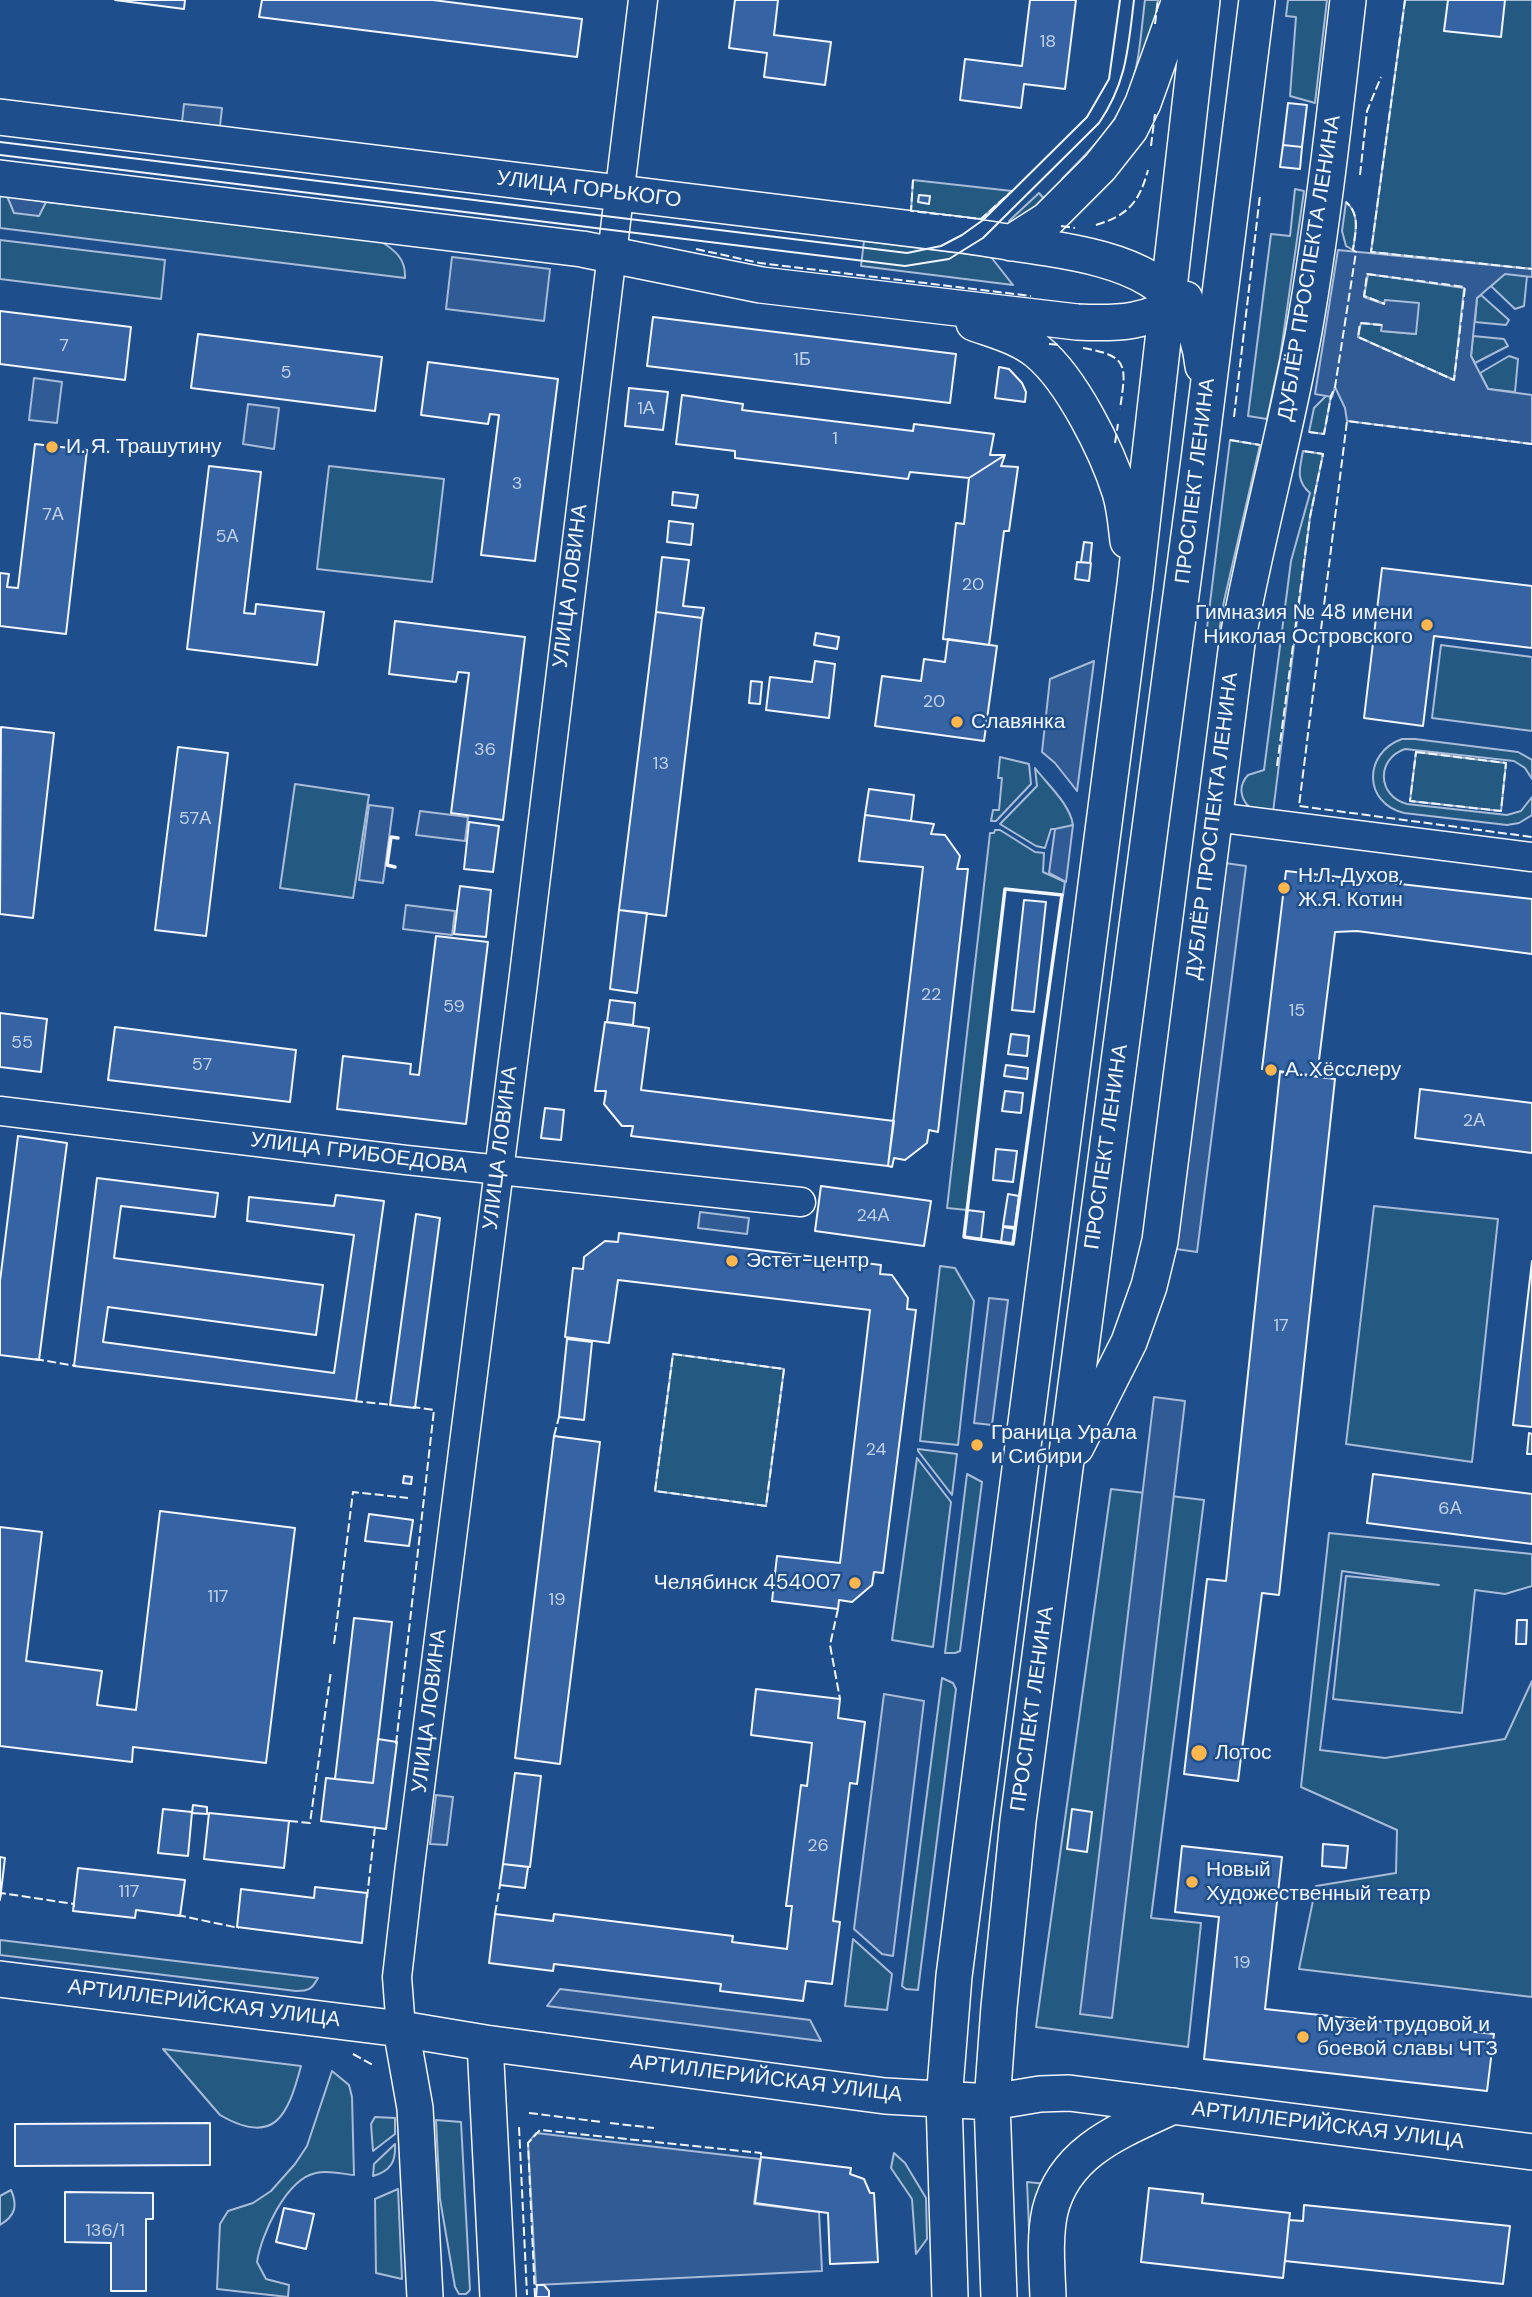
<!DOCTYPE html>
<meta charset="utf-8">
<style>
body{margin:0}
canvas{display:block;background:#1f4e8c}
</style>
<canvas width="1532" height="2297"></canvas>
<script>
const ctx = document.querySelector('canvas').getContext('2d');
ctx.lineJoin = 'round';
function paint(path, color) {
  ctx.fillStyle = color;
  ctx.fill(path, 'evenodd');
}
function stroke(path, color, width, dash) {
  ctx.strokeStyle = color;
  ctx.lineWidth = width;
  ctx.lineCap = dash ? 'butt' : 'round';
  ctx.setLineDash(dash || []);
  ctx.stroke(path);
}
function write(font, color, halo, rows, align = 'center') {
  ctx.font = font + ' "DM Sans",sans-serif';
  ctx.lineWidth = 5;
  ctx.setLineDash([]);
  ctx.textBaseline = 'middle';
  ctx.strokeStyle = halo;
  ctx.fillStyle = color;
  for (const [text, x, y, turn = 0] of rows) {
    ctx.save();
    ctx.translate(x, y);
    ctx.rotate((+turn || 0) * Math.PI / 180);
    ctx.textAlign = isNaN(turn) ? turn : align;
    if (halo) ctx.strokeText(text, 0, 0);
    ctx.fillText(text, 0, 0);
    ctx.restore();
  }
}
const green = new Path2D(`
 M1145,0H1158L1149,63L1142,90L1070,188L1062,179C1082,158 1104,137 1119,112C1140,79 1140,37 1145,0Z
 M1288,0H1327L1315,103L1290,96L1296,17L1286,16Z
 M1405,0H1532V269L1371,252Z
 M913,180L1012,191L981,219L911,211Z
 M1295,189L1304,191L1280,358L1267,419L1248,416L1271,234L1290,236Z
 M1039,193L1047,202L1016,221H1009Z
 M0,195L7,196L38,216L46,202L380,241C395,250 406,259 405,278L0,228Z
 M1346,202C1361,215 1355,233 1353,250L1346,246L1342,231Z
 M0,240L165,260L161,299L0,279Z
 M864,241L991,257L1013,285L861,266Z
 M1505,273L1527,276L1524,306L1515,309L1491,286Z
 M1367,274L1465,287L1454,380L1358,337L1360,323L1382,325V331L1416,334L1385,300V304L1364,296Z
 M1481,295L1509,320L1506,325L1475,322L1477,298Z
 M1473,336L1504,339L1508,346L1475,363L1471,356Z
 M1509,356L1518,359L1515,392L1488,389L1480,373Z
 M1326,396H1331L1324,434L1309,432L1314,408Z
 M1230,440L1260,445L1224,601L1218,638L1206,636Z
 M1303,451L1323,454L1310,517L1273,812L1250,808C1240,798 1238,786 1248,775L1264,770L1291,561L1310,493C1295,480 1300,468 1303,451Z
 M329,466L444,479L432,582L317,569Z
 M1441,645L1532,657V731L1432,718Z
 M1402,739H1415L1518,752L1532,760V779L1525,768L1514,761L1405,749C1376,759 1377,796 1407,804L1507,815L1521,811L1532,797V815L1519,823L1507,825L1404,813C1363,803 1363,753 1402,739Z
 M1416,752L1506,763L1501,811L1410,801Z
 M1000,757L1029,764L1031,784L996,821H991L993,810H999L1002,778H998Z
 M1035,768C1047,784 1070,804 1073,825L1063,829H1051L1045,848L1036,846L1000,824L1037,786Z
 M295,784L369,795L353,898L280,888Z
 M995,830H1000L1035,852L1044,853L1043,872L1065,882L1063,895L1005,889L967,1210L947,1208L990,833H994Z
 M1374,1206L1498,1219L1472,1462L1346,1444Z
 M940,1266L955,1268L974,1301L958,1445L920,1441Z
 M673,1354L784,1369L766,1506L655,1491Z
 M918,1449L957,1454L952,1495L918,1451Z
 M917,1458L951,1502L933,1647L892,1640Z
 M967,1474L982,1482L960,1651L955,1653H945Z
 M1111,1489L1204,1500L1151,1918L1201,1923L1188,2047L1036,2027Z
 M1329,1533L1532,1554V1586L1505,1594L1475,1590L1462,1713L1333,1699L1346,1576L1439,1585L1342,1571L1320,1750L1385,1758L1505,1739L1532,1681V1997L1299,1969L1316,1886L1396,1873L1397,1830L1301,1787Z
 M942,1678L953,1683L956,1689L918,1990L906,1989L902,1986Z
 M853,1939L892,1974L887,2010L845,2006Z
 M0,1940L318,1978C312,1989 309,1991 296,1991L0,1955Z
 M163,2049L301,2066C288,2115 275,2147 220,2115Z
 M332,2071L349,2085L352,2097L354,2175C342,2174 328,2170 316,2173C286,2179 261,2235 257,2262L266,2279L289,2285L288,2297L217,2289L220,2224L228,2211L253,2203L271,2191L295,2164L307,2146Z
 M375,2117L395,2118V2134L373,2151L371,2124Z
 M436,2120L461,2122L470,2290L466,2294H459L455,2287L440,2199Z
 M395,2144C396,2161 391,2171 373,2176L374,2164Z
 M894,2153L905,2163L926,2198L927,2239L916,2254L912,2199L891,2168Z
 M1027,2182L1047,2184L1032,2297Z
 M398,2189L402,2279L376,2273L375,2199Z
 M11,2190C18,2206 15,2216 0,2225V2196Z`);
paint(green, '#245a82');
stroke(green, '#a8bbd7', 2);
const parking = new Path2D(`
 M184,104L222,108L220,126L182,122Z
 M7,196L46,202L39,216L14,213Z
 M1338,250L1532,269V277L1505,274L1477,298L1471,356L1488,389L1532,395V444L1347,421L1345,408L1335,387L1332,397L1315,394ZM1368,274L1464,288L1454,380L1358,337L1361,323L1382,325L1381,331L1416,334L1419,303L1385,300L1384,304L1364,297Z
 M452,257L550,269L544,321L446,309Z
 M34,378L62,382L57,423L29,420Z
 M248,404L279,408L274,449L243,444Z
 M1094,661L1077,791L1055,763L1042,752L1050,679Z
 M369,805L393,808L383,883L359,880Z
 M420,811L468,817L465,841L416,835Z
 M1073,825L1066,882L1049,873L1055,829Z
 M1225,863L1246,866L1197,1252L1176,1249Z
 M406,905L455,911L452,935L403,929Z
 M700,1212L749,1218L747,1234L698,1228Z
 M989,1298L1008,1300L992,1425L974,1423Z
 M1154,1397L1185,1401L1112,2018L1080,2014Z
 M884,1694L924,1701L893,1956L882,1954L854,1929Z
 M436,1795L453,1797L447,1845L430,1844Z
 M560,1989L810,2020L821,2041L547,2006Z
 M536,2133L760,2159L754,2204L819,2212L822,2271L536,2285L528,2143Z`);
paint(parking, '#305b95');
stroke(parking, '#a8bbd7', 2);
const building = new Path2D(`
 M115,0H185L184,9Z
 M262,0H433L582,19L577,57L259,17Z
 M735,0H778L774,35L831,42L825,85L764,77L767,53L729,48Z
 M1030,0H1076L1065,89L1024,84L1021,108L960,100L965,59L1022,66Z
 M1448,0H1505L1501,37L1444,31Z
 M1288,103L1307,105L1302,147L1283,145Z
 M1283,145L1302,147L1300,169L1280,167Z
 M919,195L930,196L929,204L918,202Z
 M0,311L131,327L125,380L0,364Z
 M653,317L956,354L950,403L647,366Z
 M198,334L382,357L375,411L191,388Z
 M428,362L558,379L535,561L481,555L499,415L490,414L488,424L421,415Z
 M999,367L1009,369L1022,383L1026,392L1025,402L995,398Z
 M629,388L668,392L663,430L625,426Z
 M682,395L743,404L742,410L913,431L914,424L994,434L990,455H1005L969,478L910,472L908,479L735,458V451L676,444Z
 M35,444L87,450L66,634L0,626V573L9,574L7,587L18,588Z
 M1005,455L1001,466L1018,467L1009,531H1004L989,645L943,639L956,523L964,524L969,478Z
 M209,466L261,472L244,613L255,614L256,604L324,612L317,665L187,649Z
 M673,492L698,495L696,508L672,505Z
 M669,521L693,524L691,545L667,542Z
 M1084,542L1092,543L1090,563L1081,562Z
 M662,557L689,560L683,606L704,608L702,618L656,612Z
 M1077,562L1091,563L1089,581L1075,579Z
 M1382,568L1532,586V648L1434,636L1423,726L1364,718Z
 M656,612L702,618L666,916L619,910Z
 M395,621L525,637L503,820L451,813L469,673L458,672L456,682L389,674Z
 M816,633L839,637L837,649L814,645Z
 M948,639L997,646L984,741L875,726L882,676L921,681L924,659L945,662Z
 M815,661L835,664L829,718L766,710L770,677L812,682Z
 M751,681L762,682L760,704L749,703Z
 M1,727L54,733L33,918L0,914Z
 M178,747L228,753L206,936L155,930Z
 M869,789L914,795L911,821L865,815Z
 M865,815L934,824L931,834L945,835L960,856L957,869H968L938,1132L929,1130L927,1143L905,1160L894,1158L892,1167L888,1166L923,867L859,861Z
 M469,822L499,826L493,872L464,869Z
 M1286,871L1532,899V954L1357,931L1335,932L1317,1076L1262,1069Z
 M460,886L491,890L486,937L454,934Z
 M1024,900L1046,902L1034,1012L1012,1010Z
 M619,910L647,913L637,993L610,989Z
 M436,936L488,942L466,1124L337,1109L343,1056L411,1064L410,1074L419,1075Z
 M610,1000L635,1003L633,1025L607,1022Z
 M0,1013L47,1019L41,1072L0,1067Z
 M605,1022L649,1028L641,1090L894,1121L888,1166L631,1136L633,1126H622L604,1104L606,1091H595Z
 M115,1027L296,1050L290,1102L108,1080Z
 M1011,1034L1029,1036L1027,1056L1008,1054Z
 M1006,1065L1028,1068L1027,1079L1004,1076Z
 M1280,1072L1335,1079L1279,1595L1262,1593L1238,1781L1184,1774L1207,1579L1226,1581Z
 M1420,1089L1532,1103V1153L1415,1138Z
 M1005,1091L1023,1093L1021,1113L1002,1111Z
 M545,1108L564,1110L561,1140L541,1138Z
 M18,1136L67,1143L39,1360L0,1355V1281Z
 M996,1149L1017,1151L1013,1182L993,1180Z
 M97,1178L218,1193L215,1217L121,1206L114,1258L323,1285L316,1335L108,1307L103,1342L334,1373L354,1235L247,1221L249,1197L334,1206L336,1195L384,1201L356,1401L74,1366Z
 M821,1186L931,1201L924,1246L815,1231Z
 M1008,1194L1019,1196L1015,1227L1003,1226Z
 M967,1210L984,1212L981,1239L964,1237Z
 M416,1214L440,1218L415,1408L390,1405Z
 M1003,1227L1015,1229L1012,1244L1001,1242Z
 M619,1233L881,1265L880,1274L892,1275L908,1298L907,1309L916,1310L883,1573L874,1572L872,1585L852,1602L839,1600L838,1609L772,1601L777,1556L840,1563L870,1310L618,1280L609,1343L565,1337L573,1268L583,1269L584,1257L605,1241L618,1242Z
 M1532,1261V1427L1513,1425Z
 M567,1339L592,1342L584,1420L559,1417Z
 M1529,1433L1532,1434V1454H1527Z
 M554,1436L600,1442L560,1764L515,1758Z
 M1373,1474L1532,1494V1544L1367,1523Z
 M404,1476L412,1477L411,1484L403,1483Z
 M160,1511L295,1528L266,1763L133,1747L132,1762L0,1746V1527L42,1532L26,1661L102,1671L97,1705L136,1710Z
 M369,1514L413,1520L409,1546L365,1541Z
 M354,1618L392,1622L373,1783L335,1779Z
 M1517,1620H1527L1526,1644H1516Z
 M756,1689L840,1699L838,1718L865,1722L857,1784L850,1783L833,1921L840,1922L832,1984L806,1981L803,2001L720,1991L721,1984L554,1964L553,1971L489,1963L495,1914L553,1921L554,1914L733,1936L732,1942L787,1949L792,1906H786L801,1785L807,1786L812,1743L751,1735Z
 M378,1739L397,1742L386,1829L321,1821L326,1778L373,1783Z
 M515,1773L541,1776L530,1867L503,1864Z
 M193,1805L207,1807V1814L192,1813Z
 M163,1809L192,1812L188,1856L158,1853Z
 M1072,1809L1092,1812L1087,1852L1067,1849Z
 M209,1813L289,1821L284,1868L204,1859Z
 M1323,1844L1348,1846L1346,1868L1322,1866Z
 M1182,1846L1282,1857L1265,2009L1494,2034L1487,2091L1204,2059L1219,1917L1175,1912Z
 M0,1857L5,1858L0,1900Z
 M503,1864L528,1867L525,1888L500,1885Z
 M78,1868L185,1880L180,1916L136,1910L135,1918L73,1911Z
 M315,1887L367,1893L362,1943L237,1927L241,1889L314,1898Z
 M210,2123V2165L15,2166V2124Z
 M761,2157L851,2168L850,2174L864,2179L870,2193H874L878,2262L830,2264L828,2213L755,2203Z
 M1149,2188L1203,2194L1202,2203L1290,2213L1283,2278L1141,2262Z
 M65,2192L153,2193V2219H146V2291H111V2243L65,2242Z
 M1304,2205L1510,2226L1503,2284L1285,2261L1289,2220L1303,2221Z
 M284,2208L314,2214L306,2249L276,2242Z
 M537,2285H544L549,2291V2297H536Z`);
paint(building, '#3563a3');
stroke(building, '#f2f6ff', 2);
const minor = new Path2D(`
 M1215,817L1532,857
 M0,1111L406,1160L801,1202
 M401,2029L397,1977L409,1873L523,983L643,0`);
const major = new Path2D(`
 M0,117L962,235C991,239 1019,244 1047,248C1122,260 1194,279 1203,366
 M0,178L582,249L761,285L1077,322C1119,324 1148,323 1185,299
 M1011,243L1047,220L1100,167L1130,129L1143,103L1180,0
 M974,323C996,331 1020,337 1038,352C1072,380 1107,451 1120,492C1125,508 1126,525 1128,541
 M1076,1447L1129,1342L1149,1286L1160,1241L1237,643C1256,538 1285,436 1304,331C1323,222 1335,111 1348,0
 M0,1979L401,2029L485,2043L885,2096L992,2102L1040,2094L1069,2093L1532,2152
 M401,2029L415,2108L425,2297
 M485,2043L498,2297
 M950,2297L944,2100L954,1976L1135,585L1202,0
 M999,2297L992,2102L999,2007L1018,1821L1199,460L1257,0
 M1048,2297C1047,2269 1044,2238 1050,2211C1065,2150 1122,2130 1173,2106`);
stroke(minor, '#f2f6ff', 31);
stroke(major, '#f2f6ff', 38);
stroke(minor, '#1f4e8c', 28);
stroke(major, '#1f4e8c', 35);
stroke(new Path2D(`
 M0,142L907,253L941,246L962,235L983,220L1087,117L1109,79L1120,0
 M0,155L905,266L949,259L983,238L1099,123C1127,82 1128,48 1134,0`), '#f2f6ff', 2);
stroke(new Path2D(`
 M1405,0L1371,252L1532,269
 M1155,24L1158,0
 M1151,146L1155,114
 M1360,175L1367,111L1381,77
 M913,180L911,211L981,219L1012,191
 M1096,225C1128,215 1139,203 1148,170
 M1061,226L1075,228
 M696,249L760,263L1031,296
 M1382,325L1360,323L1358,337L1454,380L1465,287L1367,274L1364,296L1385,304
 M1049,344L1060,345
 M1083,348C1130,356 1126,366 1120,409
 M1234,417L1260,195
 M1309,432L1324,434L1331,396L1335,387L1356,252L1353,250C1355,233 1361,215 1346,202
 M1230,440L1260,445
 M1115,443L1118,424
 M1532,444L1347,421L1299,806L1532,837
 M1416,752L1506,763L1501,811L1410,801Z
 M1277,766L1310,517L1323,454L1303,451
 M673,1354L784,1369L766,1506L655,1491Z
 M35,1359L76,1366
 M354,1401L392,1405
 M554,1436L559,1417
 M838,1609L830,1645L840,1699
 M334,1644L353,1492L408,1498
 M396,1744L434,1410L413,1407
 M289,1821L310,1823L331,1671
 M0,1897L1,1893L74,1904V1907
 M367,1898L375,1827L378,1828
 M495,1914L500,1885
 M177,1915L239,1928
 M353,2054L373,2065
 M529,2113L602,2122
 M610,2123L654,2128
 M519,2127L527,2295
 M535,2297L528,2143L540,2130L761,2153V2157`), '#f2f6ff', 2, [9, 3.5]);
stroke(new Path2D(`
 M395,867L387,865L391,837L398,838
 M1005,889L1062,895L1013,1244L964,1237Z`), '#f2f6ff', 3.5);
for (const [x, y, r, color] of [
 [52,447,7,"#ffb74d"],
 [1427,625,7,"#ffb74d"],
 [957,722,7,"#ffb74d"],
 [1284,888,7,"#ffb74d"],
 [1271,1070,7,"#ffb74d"],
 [732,1261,7,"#ffb74d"],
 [977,1445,7,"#ffb74d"],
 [855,1583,7,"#ffb74d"],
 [1199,1753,9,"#ffb74d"],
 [1192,1882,7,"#ffb74d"],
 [1303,2037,7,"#ffb74d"]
]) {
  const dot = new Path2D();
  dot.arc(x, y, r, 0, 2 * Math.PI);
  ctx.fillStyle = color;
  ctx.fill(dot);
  stroke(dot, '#1f4e8c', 2.5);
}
write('18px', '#c3d1e8', null, [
 ["18",1048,42],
 ["7",64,346],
 ["1Б",802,360],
 ["5",286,373],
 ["1А",646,409],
 ["1",835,439],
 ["3",517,484],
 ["7А",53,515],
 ["5А",227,537],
 ["20",973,585],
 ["20",934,702],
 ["36",485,750],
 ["13",661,764],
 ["57А",195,819],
 ["22",931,995],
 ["59",454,1007],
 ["15",1297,1011],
 ["55",22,1043],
 ["57",202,1065],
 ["2А",1474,1121],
 ["24А",873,1216],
 ["17",1281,1326],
 ["24",876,1450],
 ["6А",1450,1509],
 ["117",218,1597],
 ["19",557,1600],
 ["26",818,1846],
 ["117",129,1892],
 ["19",1242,1963],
 ["136/1",105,2231]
]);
write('21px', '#f2f6ff', '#1f4e8c', [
 ["УЛИЦА ГОРЬКОГО",589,190,7],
 ["ДУБЛЁР ПРОСПЕКТА ЛЕНИНА",1310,268,-81],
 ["ПРОСПЕКТ ЛЕНИНА",1196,481,-83],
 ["УЛИЦА ЛОВИНА",571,586,-83],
 ["ДУБЛЁР ПРОСПЕКТА ЛЕНИНА",1213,826,-83],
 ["ПРОСПЕКТ ЛЕНИНА",1107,1147,-82],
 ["УЛИЦА ЛОВИНА",501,1148,-83],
 ["УЛИЦА ГРИБОЕДОВА",359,1154,7],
 ["ПРОСПЕКТ ЛЕНИНА",1033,1709,-82],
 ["УЛИЦА ЛОВИНА",430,1711,-83],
 ["АРТИЛЛЕРИЙСКАЯ УЛИЦА",204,2004,7],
 ["АРТИЛЛЕРИЙСКАЯ УЛИЦА",766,2079,7],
 ["АРТИЛЛЕРИЙСКАЯ УЛИЦА",1328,2126,7]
]);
write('21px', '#f2f6ff', '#1f4e8c', [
 ["И. Я. Трашутину",66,447],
 ["Гимназия № 48 имени",1413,613,"right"],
 ["Николая Островского",1413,637,"right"],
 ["Славянка",971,722],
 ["Н.Л. Духов,",1298,876],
 ["Ж.Я. Котин",1298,900],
 ["А. Хёсслеру",1285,1070],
 ["Эстет-центр",746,1261],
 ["Граница Урала",991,1433],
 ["и Сибири",991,1457],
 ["Челябинск 454007",841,1583,"right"],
 ["Лотос",1215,1753],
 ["Новый",1206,1870],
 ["Художественный театр",1206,1894],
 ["Музей трудовой и",1317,2025],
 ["боевой славы ЧТЗ",1317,2049]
], 'left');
</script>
